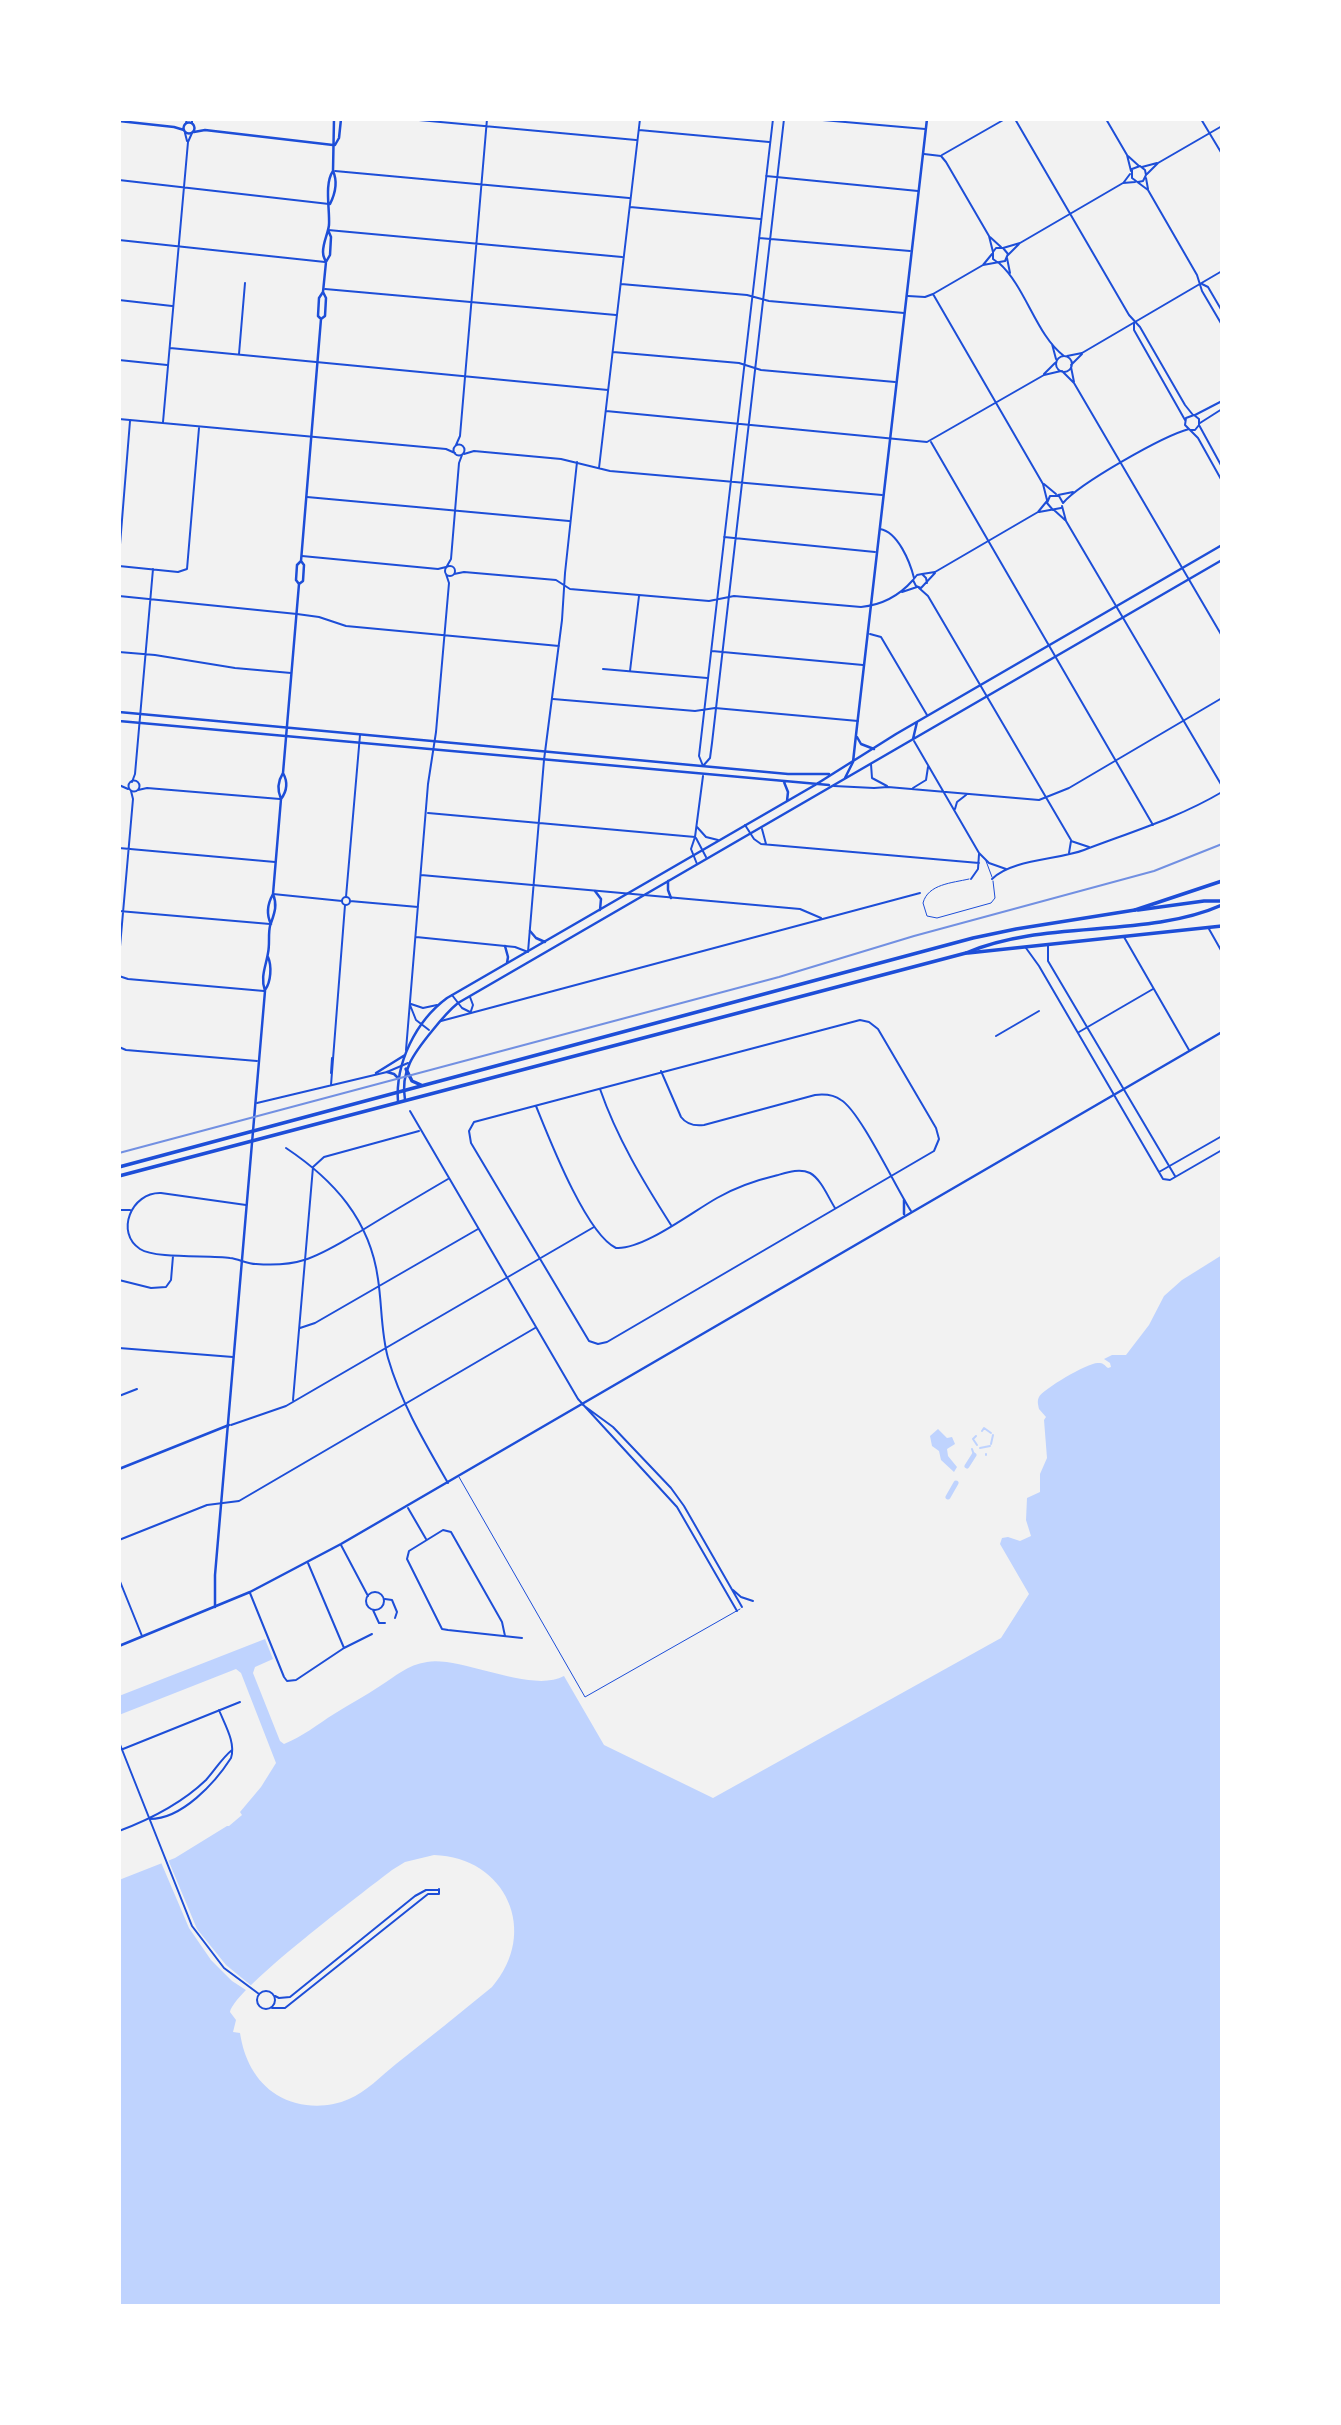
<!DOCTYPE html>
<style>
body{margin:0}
#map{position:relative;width:1341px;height:2425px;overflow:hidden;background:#f2f2f2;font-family:Poppins,sans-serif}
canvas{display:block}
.frame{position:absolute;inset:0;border:121px solid #fff;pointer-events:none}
</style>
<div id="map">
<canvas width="1341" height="2425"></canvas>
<div class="frame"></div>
</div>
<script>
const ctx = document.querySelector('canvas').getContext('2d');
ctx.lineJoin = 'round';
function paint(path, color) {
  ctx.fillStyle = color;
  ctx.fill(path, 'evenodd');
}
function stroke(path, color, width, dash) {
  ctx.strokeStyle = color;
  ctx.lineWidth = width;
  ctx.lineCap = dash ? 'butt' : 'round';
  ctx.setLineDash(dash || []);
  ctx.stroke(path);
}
paint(new Path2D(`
 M1222,1255V2306H119V1880L175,1858L227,1826H229L242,1815L240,1812L261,1787L276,1763L241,1673L236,1669L119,1715V1696L265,1639L273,1659L255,1667L253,1673L280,1741L284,1744C302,1737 318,1724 334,1714C350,1704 365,1696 380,1686C396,1676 407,1665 427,1662C461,1656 531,1694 564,1676L604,1745L713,1798L1001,1638L1029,1594L1000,1544L1002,1538L1008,1537L1020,1541L1031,1536L1026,1520L1027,1498L1040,1492V1474L1047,1458L1044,1420L1046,1417L1039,1409C1038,1404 1037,1401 1039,1397C1043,1389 1089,1362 1098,1363C1104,1363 1104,1365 1108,1368L1111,1367L1110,1363L1104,1359L1112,1355H1126L1149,1325L1164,1296L1182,1280ZM434,1855C506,1857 540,1932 492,1987C460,2013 428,2039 396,2064C381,2076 366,2092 349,2099C327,2109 298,2108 277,2095C255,2081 244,2059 240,2033L233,2032L236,2020L230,2012C235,1988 365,1891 392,1870L405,1862Z
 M938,1429L947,1438L952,1437L955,1444L947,1449L948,1456L957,1467L954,1472L941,1460L939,1451L932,1446L930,1436Z`), '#bfd3fe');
paint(new Path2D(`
 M167,1857L197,1929L226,1965L253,1987L249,1992L232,1981L211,1960L189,1928L160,1860Z`), '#f2f2f2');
stroke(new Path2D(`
 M982,1431L984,1428L991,1433
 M976,1436L973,1439L977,1445
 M991,1444L993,1435
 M980,1448L990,1446
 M972,1449L974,1455
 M986,1454V1455`), '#bfd3fe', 2);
stroke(new Path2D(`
 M967,1466L974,1455
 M948,1497L956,1483`), '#bfd3fe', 5);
stroke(new Path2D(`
 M986,861L992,877
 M969,879C952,883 928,884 923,903L927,916L937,918L991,903L995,898L993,881
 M459,1477L585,1697L740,1609`), '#1d4ed8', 1);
stroke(new Path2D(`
 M192,119V123
 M408,119L636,140
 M773,119L699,756L703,766L710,758L712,743L784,119
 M811,119L925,129
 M1015,119L1129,315L1140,327L1185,405L1193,415
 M1106,119L1127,155L1131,171
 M1201,119L1222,154
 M186,123L187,119
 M639,130L769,142
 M185,133L187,141
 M924,154L941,156L946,162L989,236L993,252
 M942,155L1005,119
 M1128,156L1139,166
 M1142,167L1157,163
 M335,171L629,198
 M1147,174L1158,163L1222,126
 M766,176L918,191
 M1146,178L1148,189
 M119,180L329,204
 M1124,182L1130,174
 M1138,182L1143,181L1146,175L1145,170L1140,166L1132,169V178L1148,190L1197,275L1202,291L1222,325
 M630,207L760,219
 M328,230L622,257
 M990,237L1001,247
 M759,238L910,251
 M119,240L325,262
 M1003,248L1020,243L1123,183L1135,182
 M1008,255L1019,244
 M1007,258L1010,273
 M999,263C1026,287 1036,335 1064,356
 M983,265L1005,261L1008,254L1003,248H996L993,252V259L997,262
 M621,284L747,295L769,301L904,313
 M1202,284L1208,287L1222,311
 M325,289L616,315
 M933,294L1043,484L1047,500
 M908,296L925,297L933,294L983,265L992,254
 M119,300L172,306
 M1134,323V330L1185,420
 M1052,344L1056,359
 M170,348L608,390
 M613,352L739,363L761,370L895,382
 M239,354L245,283
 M1067,356L1082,353L1222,271
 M1056 364a8 8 0 1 1 16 0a8 8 0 1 1-16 0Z
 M119,360L167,365
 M1071,365L1082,354
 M1071,367L1074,382
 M1062,371L1074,383L1222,636
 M1044,374L1055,363
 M606,411L927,442L1044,375L1061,371
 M1195,415L1222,401
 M119,419L446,449L455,453
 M163,422L188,142L192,133
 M1200,423L1222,409
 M1199,425L1222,467
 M1190,430H1195L1199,425V419L1194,415L1186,418L1185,425L1198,438L1222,481
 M931,442L1153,825
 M453.5 450a5.5 5.5 0 1 1 11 0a5.5 5.5 0 1 1-11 0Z
 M456,445L460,436L487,119
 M464,454L474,451L561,459L610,471L882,495
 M599,468L640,119
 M1044,484L1056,494
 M1058,495L1073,492
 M307,497L569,521
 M1063,503C1080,483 1163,436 1189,429
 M1062,506L1066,521L1222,786
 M1053,510L1047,503L1050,496H1059L1063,503
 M1054,510L1065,520
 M1039,512L1061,508
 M880,529C898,532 910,562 914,578
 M724,537L875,552
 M302,556L438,569L446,567
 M119,557L130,421
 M445 571a5 5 0 1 1 10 0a5 5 0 1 1-10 0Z
 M119,566L178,572L187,569L199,428
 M447,566L451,559L459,463L462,455
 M454,574L464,572L556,580L570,589L639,595L709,601L734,596L861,607C882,605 899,596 913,580
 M922,574L935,572L1038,512L1047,501
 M927,583L926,578L922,574L917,575L913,580L916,586L921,588L935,573
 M919,588L928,596L1071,840
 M902,592L917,587
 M119,596L297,614L319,617L346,626L559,646
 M870,634L881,637L927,715
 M712,651L863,665
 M119,652L155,655L235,668L291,673
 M603,669L707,678
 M630,671L639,596
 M553,699L695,711L715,708L858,721
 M914,741L979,853L989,863L1006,869
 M871,764L872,778L887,786
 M128.5 786a5.5 5.5 0 1 1 11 0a5.5 5.5 0 1 1-11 0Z
 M132,782L135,774L153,569
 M119,785L128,789
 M834,786L874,788L888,787L1039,800L1069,788L1222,698
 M913,788L926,780L928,767
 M138,790L147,788L280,799
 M955,809L957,802L966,795
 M428,813L695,837
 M745,825L754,839L761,844L979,863
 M697,827L706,837L718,840
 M762,829L766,844
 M696,838L706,857
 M1071,841L1089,847
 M119,848L275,862
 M1069,853L1071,841
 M697,864L691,849L695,837L703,776
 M421,875L800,909L821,918
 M971,879L978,869L979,854
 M992,879C1012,859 1058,860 1084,850C1131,832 1178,818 1222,792
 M273,894L342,901
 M342 901a4 4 0 1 1 8 0a4 4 0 1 1-8 0Z
 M346,897L360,735
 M350,901L418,907
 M119,911L270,924
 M1209,929L1222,952
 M416,937L515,947L528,952L544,760L562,620L565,573L577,462
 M1124,937L1189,1050
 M1048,945V961L1175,1176
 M1026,948L1039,966L1163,1179L1170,1180L1222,1150
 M119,958L133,799L131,791
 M119,976L128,979L264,991
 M452,995L462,1008L470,1012
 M470,997L473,1005L471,1011
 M411,1004L423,1008L437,1005
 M410,1005L416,1020L429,1030
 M860,1020L869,1022L878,1029L936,1128L939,1139L934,1151L607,1342L598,1344L589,1341L471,1143L469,1131L474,1122Z
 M441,1021L920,893
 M1079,1032L1153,989
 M996,1036L1039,1011
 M119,1047L126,1050L257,1061
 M406,1050L428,784L436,732L449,583L446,574
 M661,1071L681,1117C687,1125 696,1126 704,1125L815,1095C824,1094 833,1094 841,1100C860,1111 896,1188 911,1211
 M331,1073L332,1058
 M331,1085L345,905
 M600,1089C617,1138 643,1181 671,1225
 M257,1103L387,1072L408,1063
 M536,1106C549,1138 586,1234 616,1248C643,1250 692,1212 717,1198C736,1187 757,1180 778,1175C788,1172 800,1168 810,1173C821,1179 828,1197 835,1208
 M410,1111L578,1399L677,1507L737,1611
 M286,1148C334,1180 370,1220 378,1279C382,1305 381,1333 388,1358C401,1403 425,1443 448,1483
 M1159,1172L1222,1136
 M246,1205L161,1193C131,1192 115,1233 140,1249C155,1259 209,1255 230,1258C239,1259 247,1264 256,1264C271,1265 289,1265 304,1260C324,1254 343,1241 361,1231C390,1213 419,1196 448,1179
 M119,1210H130
 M119,1280L151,1288L166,1287L171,1280L173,1256
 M300,1328L315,1323L478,1229
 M119,1348L233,1357
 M119,1396L137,1389
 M293,1400L313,1167L324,1157L419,1131
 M583,1405L613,1427L671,1488L684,1506L742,1607
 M231,1425L286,1406L594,1227
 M408,1508L426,1539
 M119,1540L207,1505L239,1501L535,1328
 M341,1545L368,1596
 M308,1563L344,1648
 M119,1579L142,1636
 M733,1590L741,1597L753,1601
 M366 1601a9 9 0 1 1 18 0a9 9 0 1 1-18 0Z
 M250,1593L284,1677L287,1681L296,1680L344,1648L372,1634
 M385,1599L392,1600L397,1612L395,1618
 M373,1610L379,1623H385
 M505,1636L502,1622L451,1532L443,1530L409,1551L407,1559L442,1629L448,1630L522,1638
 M119,1742L192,1926L224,1968L259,1994
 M123,1749L240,1702
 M150,1819C182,1819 215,1783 231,1758C236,1743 225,1725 219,1710
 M119,1831C151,1819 181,1804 206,1780C215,1770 222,1758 232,1750
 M257 2000a9 9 0 1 1 18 0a9 9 0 1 1-18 0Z
 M275,1996L279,1998L290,1997L415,1896L426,1890H438
 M272,2008H285L428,1894H439V1889`), '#1d4ed8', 2);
stroke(new Path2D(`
 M119,121L174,127L184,130
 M183.5 128a5.5 5.5 0 1 1 11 0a5.5 5.5 0 1 1-11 0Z
 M194,132L205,130L333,145
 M119,1469L229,1425`), '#1d4ed8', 2.5);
stroke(new Path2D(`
 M335,145L339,138L341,119
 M330,204C335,194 338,182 333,171
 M326,262C324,257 323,257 323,252C323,242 328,234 329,225C330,209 324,184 333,171L334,119
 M320,318L318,316L319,298L323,292
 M299,584L303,581L304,565L301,561L321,319L325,316L326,298L323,292L326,262L330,255L331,237L328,230
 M119,712L788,774H829
 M119,721L829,785
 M857,737L861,744L874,749
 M913,739L917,722
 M845,778L853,762L856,735L927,119
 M784,782L788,792L787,801
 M281,799C287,791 288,782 283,773
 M668,881V890L671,898
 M595,891L601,899L600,910
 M271,924C266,914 268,903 273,894L281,799C277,790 278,781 283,773L299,584L296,580L297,565L301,561
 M530,931L536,938L545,942
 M505,946L508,957L507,963
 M265,990C271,982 272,966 268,957
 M387,1072L394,1074L399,1079
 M376,1073L405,1055
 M405,1100C400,1071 414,1053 432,1031C440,1021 448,1011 458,1003L1222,560
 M398,1102C395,1063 416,1021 447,998L815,785L896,734L1222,545
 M904,1200V1214
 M215,1607V1575L265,991C260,977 266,966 268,953C270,944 268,934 270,926C274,914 278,906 273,894
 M119,1646L250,1592L341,1544L1222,1032`), '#1d4ed8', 2.5);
stroke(new Path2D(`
 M1138,910L1204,901H1222
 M968,953L1222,926`), '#1d4ed8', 3.5);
stroke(new Path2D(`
 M406,1069L412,1081L421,1085
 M119,1167L973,938L1016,929L1135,910
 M119,1176L966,953`), '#1d4ed8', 3.5);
stroke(new Path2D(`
 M1135,910L1222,881
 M966,953C1044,919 1145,939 1222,905`), '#1d4ed8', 3.5);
stroke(new Path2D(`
 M119,1153L779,977L914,936L1154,871L1222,844`), '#7290e2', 2);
</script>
